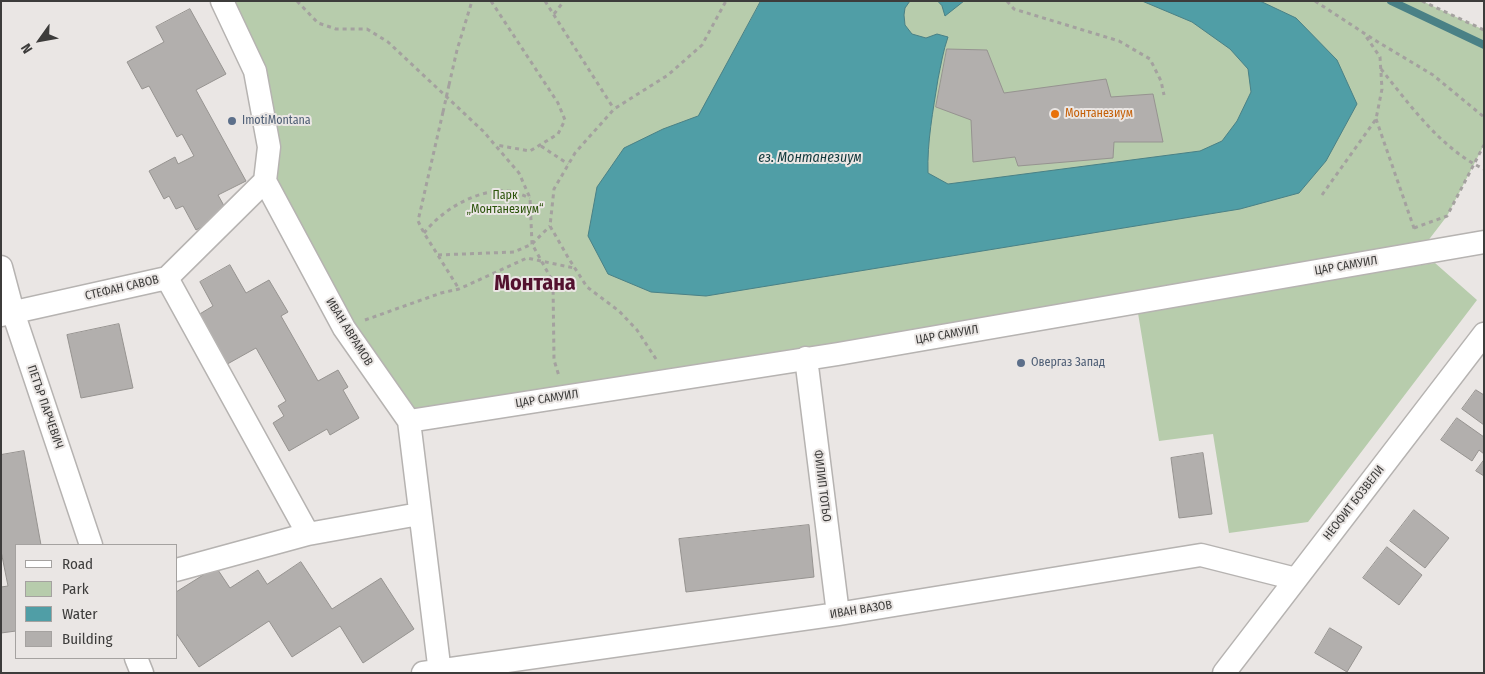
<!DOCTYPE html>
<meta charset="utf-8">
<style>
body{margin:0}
#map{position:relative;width:1485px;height:674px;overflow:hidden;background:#eae6e4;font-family:"Fira Sans Condensed",sans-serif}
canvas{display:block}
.frame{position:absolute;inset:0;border:2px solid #3d3c3b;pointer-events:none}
.legend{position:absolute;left:15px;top:544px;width:162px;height:115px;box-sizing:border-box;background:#eae6e4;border:1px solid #a5a2a0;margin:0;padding:6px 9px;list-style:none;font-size:15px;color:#3d3c3b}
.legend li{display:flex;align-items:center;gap:10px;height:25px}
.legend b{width:25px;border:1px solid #a5a2a0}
.north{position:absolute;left:15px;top:15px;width:50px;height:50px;-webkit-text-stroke:4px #eae6e4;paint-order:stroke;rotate:238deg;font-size:14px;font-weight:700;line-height:20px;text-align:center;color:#3d3c3b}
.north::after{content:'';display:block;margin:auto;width:18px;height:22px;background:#3d3c3b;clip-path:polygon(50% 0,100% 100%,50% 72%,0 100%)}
</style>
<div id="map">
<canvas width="1485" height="674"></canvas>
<div class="frame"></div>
<ul class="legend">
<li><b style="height:6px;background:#fff"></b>Road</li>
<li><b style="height:14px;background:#b7ccac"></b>Park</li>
<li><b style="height:14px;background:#509ea6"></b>Water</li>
<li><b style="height:14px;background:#b2afad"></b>Building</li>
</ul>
<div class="north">N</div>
</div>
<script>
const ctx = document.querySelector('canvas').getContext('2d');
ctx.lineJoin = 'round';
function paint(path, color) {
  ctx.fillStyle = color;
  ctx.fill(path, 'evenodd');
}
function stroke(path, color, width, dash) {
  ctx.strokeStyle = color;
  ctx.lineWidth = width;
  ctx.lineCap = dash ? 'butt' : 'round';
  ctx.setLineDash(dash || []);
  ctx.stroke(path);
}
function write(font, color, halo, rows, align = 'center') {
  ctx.font = font + ' "Fira Sans Condensed",sans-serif';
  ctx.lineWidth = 4;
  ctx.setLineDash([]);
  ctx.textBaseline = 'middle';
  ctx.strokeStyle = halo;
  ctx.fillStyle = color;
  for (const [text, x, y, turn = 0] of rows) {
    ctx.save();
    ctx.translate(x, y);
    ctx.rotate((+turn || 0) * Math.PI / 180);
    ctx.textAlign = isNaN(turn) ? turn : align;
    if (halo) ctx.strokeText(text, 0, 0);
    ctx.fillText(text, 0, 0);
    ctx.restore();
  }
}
paint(new Path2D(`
 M222,1H1422L1484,30V145L1447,216L1424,246L409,421L265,181L269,147Z
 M1435,263L1477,300L1308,522L1229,533L1213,434L1159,441L1137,307Z`), '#b7ccac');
const water = new Path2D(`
 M761,1H910L905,8L904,15L905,25L912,34L926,38L937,34L948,37C943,51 941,65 938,79C933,111 927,142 928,173L948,184L1200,151L1222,141L1237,121L1251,92L1248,69L1230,49L1192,22L1142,1H1260L1296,18L1337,60L1357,104L1326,161L1299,193L1240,209L706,296L651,292L608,274L588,236L597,187L624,148L663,129L698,116Z
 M938,1H964L945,16L942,6Z`);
paint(water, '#509ea6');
stroke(water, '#4a8186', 1);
stroke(new Path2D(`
 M1391,1L1484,45`), '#4a8186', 8);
const building = new Path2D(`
 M190,9L226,74L196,90L246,181L218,195L228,213L196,230L183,206L176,209L169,196L164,199L149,171L175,157L178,164L194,156L182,134L177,137L149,86L142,89L127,62L164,42L156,27Z
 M947,49L987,50L1004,93L1106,79L1111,97L1153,94L1163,142H1114L1113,158L1018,166L1015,157L973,162L971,120L936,107Z
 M230,265L246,293L269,280L288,312L281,316L318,381L338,370L348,387L343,390L359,418L330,435L327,429L289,451L273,423L284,416L278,406L286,401L256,348L222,367L198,315L213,306L200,282Z
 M119,324L133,388L81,398L67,335Z
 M1476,390L1484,395V425L1462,409Z
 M1457,418L1484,437V454L1479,450L1472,461L1441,440Z
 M24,451L41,545H16V631L1,633V587L8,586L1,551V455Z
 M1203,453L1212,514L1179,518L1171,458Z
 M1484,460V476L1476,471Z
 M1414,510L1449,538L1425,568L1390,541Z
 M809,525L814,577L686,592L679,539Z
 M1387,547L1422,575L1399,605L1363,578Z
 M301,562L332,609L381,578L414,629L363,663L340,626L292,657L269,621L199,667L176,633V592L216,567L230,588L258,570L267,584Z
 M1330,628L1362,647L1347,672L1315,653Z`);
paint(building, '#b2afad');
stroke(building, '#969390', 1);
const minor = new Path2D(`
 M222,1L255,71L269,147L265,181L344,328L409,421L440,673
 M1,267L13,312L91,545
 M167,278L308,534L176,570
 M1,315L167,278L265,181
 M806,358L838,614
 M409,421L838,354L1484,242
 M308,534L419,514
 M136,658L142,673
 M423,673L838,614L1201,555L1296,579
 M1224,673L1484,334`);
stroke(minor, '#b6b3b1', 25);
stroke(new Path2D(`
 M297,1L318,23L336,29H367L388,42L483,131L519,173L530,198L532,244L553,282L554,360L559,376
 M491,1L558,103L565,120L558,134L530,151L496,145
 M545,1L614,109
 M1007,1L1014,9L1119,41L1150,59L1161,81L1164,95
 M1315,1L1373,39L1433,75L1484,117
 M1422,1L1484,30
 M554,14L564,1
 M1381,69C1410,105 1441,149 1484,169
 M449,85L457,50L472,1
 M443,112L418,221L424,233L459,289
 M1376,119L1415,231
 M541,146L568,164
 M1322,195L1376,119L1382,89L1380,57L1365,35
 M1414,228L1447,216L1484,145
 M424,233C443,209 477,189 508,191C515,191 524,196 530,198
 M438,255L514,252L532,244L550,226
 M365,320L441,293L459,289L527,258L574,268
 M656,359L637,330L619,311L587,287L569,259L550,226L554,189L575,153L614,109L668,75L702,45L726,1`), '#a4a19f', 3, [4, 4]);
stroke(minor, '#fff', 22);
stroke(new Path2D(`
 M443,112L449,85`), '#a4a19f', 3, [4, 4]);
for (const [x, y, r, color] of [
 [1055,114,5,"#e8710a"],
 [232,121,5,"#5c6f8a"],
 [1021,363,5,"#5c6f8a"]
]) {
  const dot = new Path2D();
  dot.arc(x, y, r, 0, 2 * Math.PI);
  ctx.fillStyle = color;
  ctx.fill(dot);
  stroke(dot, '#eae6e4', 2);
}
write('12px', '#c56008', '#eae6e4', [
 ["Монтанезиум",1065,114]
], 'left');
write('12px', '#4e5e75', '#eae6e4', [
 ["ImotiMontana",242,121],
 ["Овергаз Запад",1031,363]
], 'left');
write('12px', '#2b530a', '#eae6e4', [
 ["Парк",505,196],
 ["„Монтанезиум“",505,210]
]);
write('12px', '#3d3c3b', '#eae6e4', [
 ["ЦАР САМУИЛ",1346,266,-10],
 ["СТЕФАН САВОВ",122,288,-13],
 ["ИВАН АВРАМОВ",349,332,58],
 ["ЦАР САМУИЛ",947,335,-10],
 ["ЦАР САМУИЛ",547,399,-9],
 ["ПЕТЪР ПАРЧЕВИЧ",45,407,71],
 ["ФИЛИП ТОТЬО",822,486,83],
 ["НЕОФИТ БОЗВЕЛИ",1354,503,-52],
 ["ИВАН ВАЗОВ",861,610,-9]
]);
write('italic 14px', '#11383b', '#eae6e4', [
 ["ез. Монтанезиум",810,158]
]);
write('bold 22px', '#53112f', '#eae6e4', [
 ["Монтана",535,284]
]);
</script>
